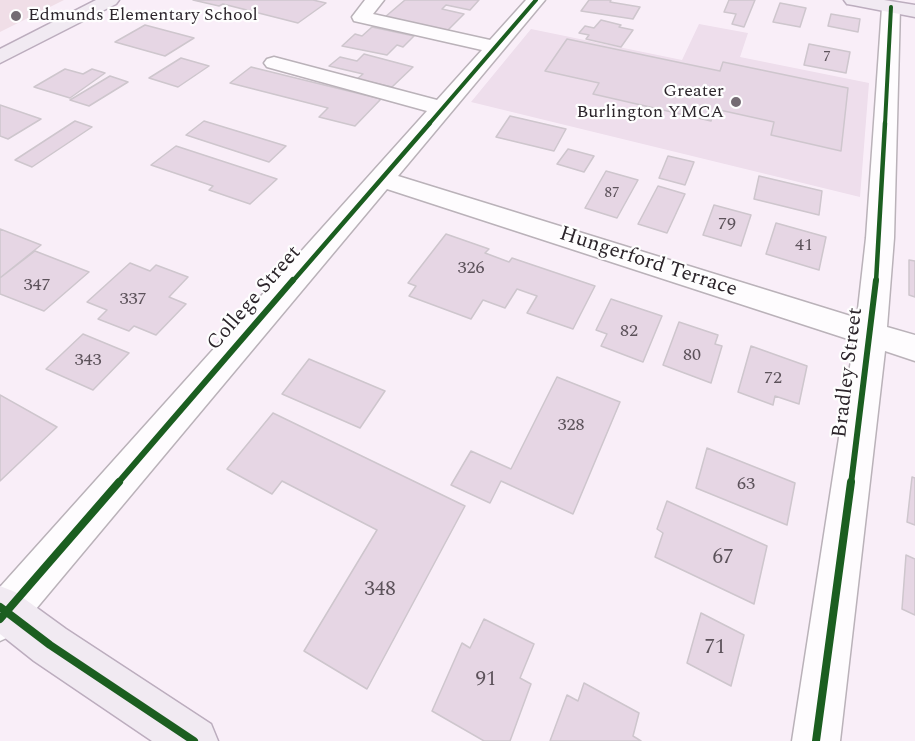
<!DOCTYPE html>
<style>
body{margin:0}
canvas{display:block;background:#f9eef8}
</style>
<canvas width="915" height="741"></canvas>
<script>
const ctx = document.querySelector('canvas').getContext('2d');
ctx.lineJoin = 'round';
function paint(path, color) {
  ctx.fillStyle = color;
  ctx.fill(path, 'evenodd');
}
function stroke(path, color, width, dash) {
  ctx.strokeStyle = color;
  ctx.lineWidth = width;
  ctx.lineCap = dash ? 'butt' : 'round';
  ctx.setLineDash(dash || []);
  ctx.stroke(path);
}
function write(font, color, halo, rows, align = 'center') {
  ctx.font = font + ' Spectral,serif';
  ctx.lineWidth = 4.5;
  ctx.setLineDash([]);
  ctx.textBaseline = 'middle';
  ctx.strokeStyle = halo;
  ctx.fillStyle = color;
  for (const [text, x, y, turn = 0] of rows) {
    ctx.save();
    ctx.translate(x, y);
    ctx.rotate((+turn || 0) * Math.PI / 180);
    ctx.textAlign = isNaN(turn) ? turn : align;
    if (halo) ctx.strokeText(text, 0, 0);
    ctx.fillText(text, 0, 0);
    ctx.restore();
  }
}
paint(new Path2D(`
 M699,24L748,33L740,57L869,83L860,197L471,102L531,29L682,60Z`), '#eedeec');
paint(new Path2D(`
 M0,0H64L0,32Z`), '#f0dee7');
const building = new Path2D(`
 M193,0H313L326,3L298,23L223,4L219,6Z
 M405,0H479L470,10L446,5L442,9L464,14L445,33L385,17Z
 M589,0H611L610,2L640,7L633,19L581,11Z
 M729,0H755L744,27L732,24L736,14L724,12Z
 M780,3L806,8L800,27L773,22Z
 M831,14L860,19L858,32L828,26Z
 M601,20L621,25L619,27L633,30L621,47L586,39L589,35L579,33L585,26L594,28Z
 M145,25L194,38L165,56L115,42Z
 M372,27L414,36L403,47L397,45L387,55L342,46L355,34L362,36Z
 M567,39L720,71L723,62L848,88L841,151L771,135L774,122L715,109L711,121L593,94L599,83L545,71Z
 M809,44L850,52L846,73L804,65Z
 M364,54L413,67L392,87L357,79L363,74L329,66L340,57L357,61Z
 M181,58L209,66L178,87L149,78Z
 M251,67L381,99L355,126L319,117L328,108L230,83Z
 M65,69L83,74L92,69L105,73L70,98L34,87Z
 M110,76L128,82L89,106L70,100Z
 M0,105L41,119L8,139L0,136Z
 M510,116L566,129L554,151L496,137Z
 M75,121L92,127L32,167L15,160Z
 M204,121L286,146L269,162L186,135Z
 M176,146L277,179L250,204L209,190L213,186L151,165Z
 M568,149L594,156L584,172L557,164Z
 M668,156L694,162L685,185L659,178Z
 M606,171L638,180L617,218L585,208Z
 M759,176L822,191L819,215L754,199Z
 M658,186L685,194L667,233L638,224Z
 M714,205L751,215L741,246L703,235Z
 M776,223L826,237L819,270L766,254Z
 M0,229L41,245L0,278Z
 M446,234L489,249L485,253L509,262L512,258L595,286L573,329L527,313L537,296L517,289L505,308L483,300L471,319L409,296L416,286L408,283Z
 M35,251L89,272L44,311L0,294V278Z
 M909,260L915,261V297L909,295Z
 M130,263L150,271L156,265L188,277L169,297L186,304L156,335L134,326L129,331L98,319L107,310L87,302Z
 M611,299L662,316L643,362L601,346L607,334L596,330Z
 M679,322L718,335L715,344L722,346L711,383L663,365Z
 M83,334L129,353L93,390L46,369Z
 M751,346L807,366L799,404L775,396L773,405L738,392Z
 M309,359L385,391L360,428L282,394Z
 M557,377L620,402L573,514L501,481L490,503L451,485L471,451L511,469Z
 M0,395L57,427L0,481Z
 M273,413L465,506L367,689L304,651L377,530L282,481L272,494L227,469Z
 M707,448L795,483L787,525L696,488Z
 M912,477L915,478V525L907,522Z
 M667,501L767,546L754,604L655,557L663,533L657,529Z
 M906,555L915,559V615L902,609Z
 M701,613L744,635L731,686L687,663Z
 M484,619L534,644L520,678L531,684L510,741H484L432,711L462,643L470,648Z
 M584,683L639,713L633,736L641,741H550L567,695L578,701Z`);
paint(building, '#e6d6e4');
stroke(building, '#cec6cd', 1.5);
const minor = new Path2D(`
 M365,0H384L373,14L490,40L526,0H545L398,176L857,318L866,238L882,7L885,3H897L900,7L894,238L887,327L915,335V361L885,351L840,741H792L854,341L387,189L15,634L0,641V587L427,111L267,67L264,63L267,59L274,57L437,100L482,50L354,21L352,17Z`);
const major = new Path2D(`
 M96,0H119L116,4L0,63V49Z
 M844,0H884L915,5V17L853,5L847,4Z
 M0,586L15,592L66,629L211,724L218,741H152L34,661L0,634Z`);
stroke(minor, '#bab2b9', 3);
stroke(major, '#bcadbe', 3);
paint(minor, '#fefcfe');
paint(major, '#f1eaf2');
stroke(new Path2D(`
 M429,124L536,0
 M885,124L891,7`), '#1b5e20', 4);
stroke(new Path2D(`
 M292,282L430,123
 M876,282L885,123`), '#1b5e20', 4.5);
stroke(new Path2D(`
 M117,484L293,280
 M851,484L876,280`), '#1b5e20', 6);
stroke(new Path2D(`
 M0,607L50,645L194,741
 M0,619L119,482
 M816,741L851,482`), '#1b5e20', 8);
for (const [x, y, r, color] of [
 [16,16,6,"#746b73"],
 [736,102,6,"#746b73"]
]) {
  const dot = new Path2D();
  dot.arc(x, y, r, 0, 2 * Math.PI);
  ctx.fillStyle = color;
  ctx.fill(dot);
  stroke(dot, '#fefefe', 2);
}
write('15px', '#5c525a', null, [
 ["7",827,58],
 ["87",612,194]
]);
write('18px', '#2c252b', '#fefefe', [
 ["Edmunds Elementary School",28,16],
 ["Greater",724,92,"right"],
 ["Burlington YMCA",724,113,"right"]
], 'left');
write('18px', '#5c525a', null, [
 ["79",727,225],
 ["41",804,246],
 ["326",471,269],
 ["347",37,286],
 ["337",133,300],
 ["82",629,332],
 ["80",692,356],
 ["343",88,361],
 ["72",773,379],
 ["328",571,426],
 ["63",746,485]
]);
write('21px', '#2c252b', '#fefefe', [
 ["Hungerford Terrace",648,263,18],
 ["College Street",255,299,-49],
 ["Bradley Street",849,373,-83]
]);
write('21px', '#5c525a', null, [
 ["67",723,559],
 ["348",380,591],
 ["71",715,649],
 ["91",486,681]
]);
</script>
